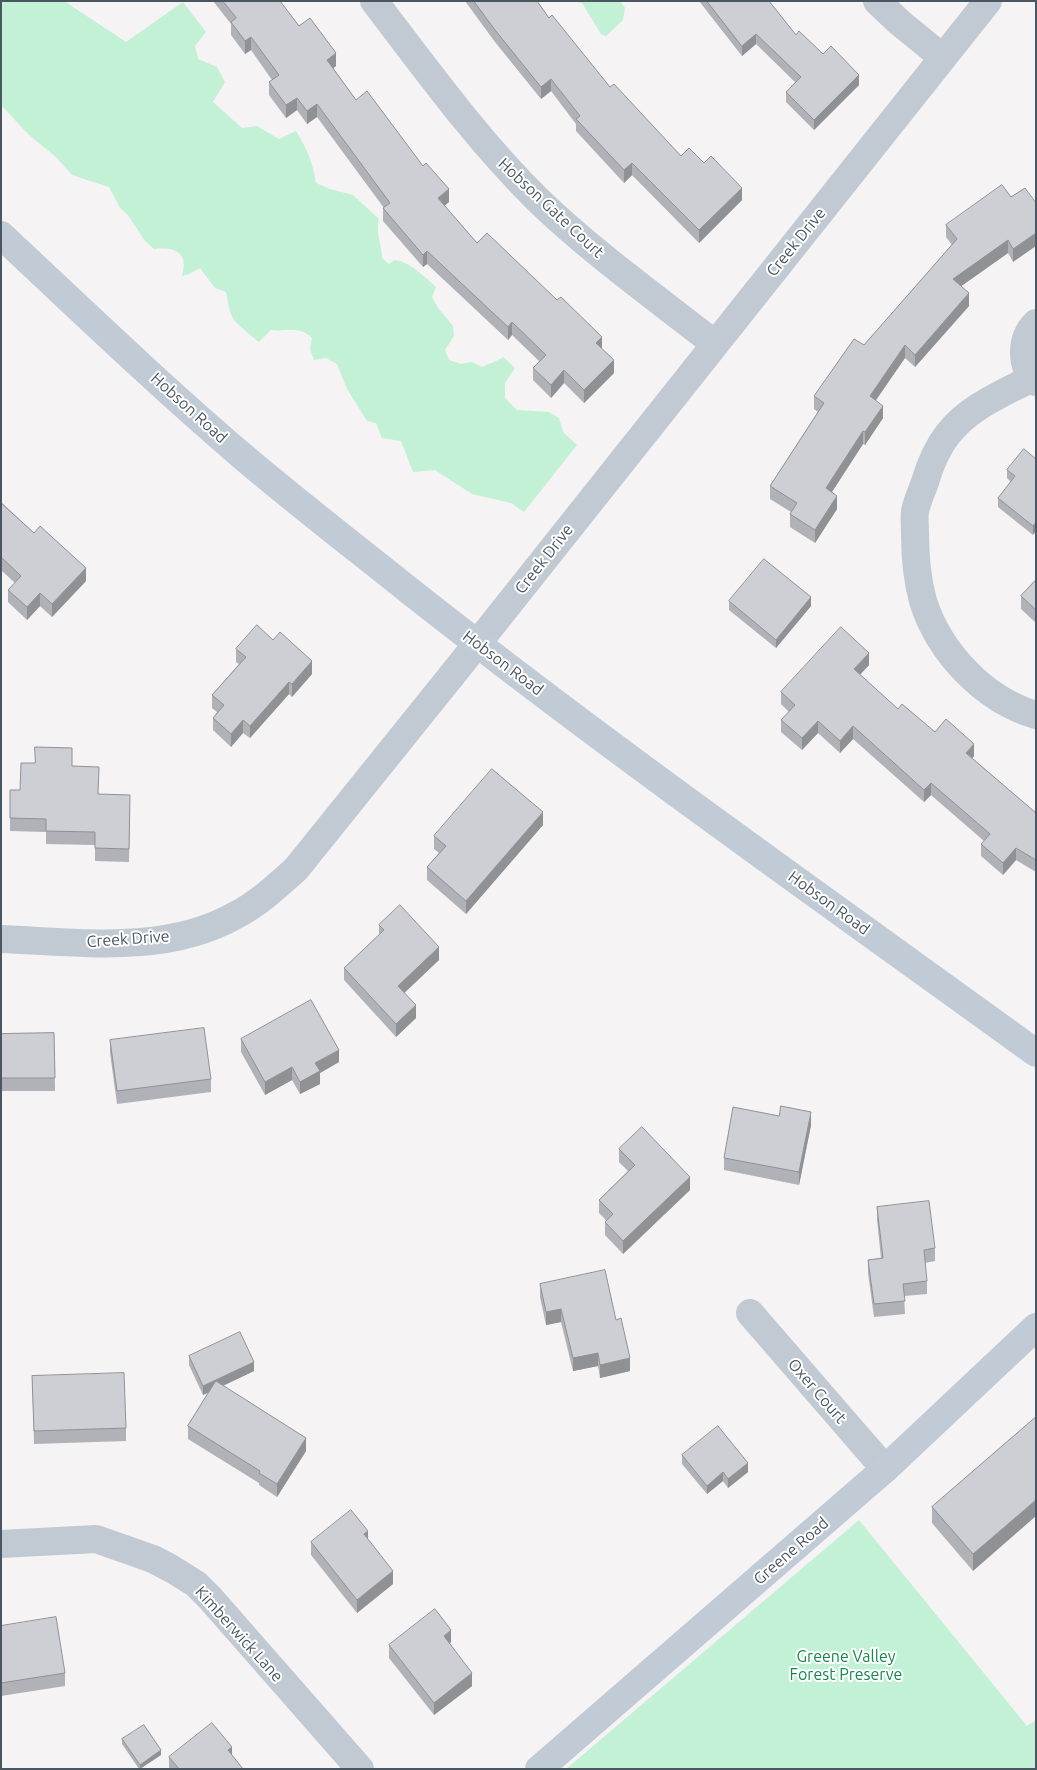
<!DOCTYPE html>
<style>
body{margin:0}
#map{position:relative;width:1037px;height:1770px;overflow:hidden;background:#f5f3f3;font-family:Ubuntu,sans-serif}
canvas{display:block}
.frame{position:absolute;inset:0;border:2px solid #4a5661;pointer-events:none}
</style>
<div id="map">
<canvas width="1037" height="1770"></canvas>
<div class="frame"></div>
</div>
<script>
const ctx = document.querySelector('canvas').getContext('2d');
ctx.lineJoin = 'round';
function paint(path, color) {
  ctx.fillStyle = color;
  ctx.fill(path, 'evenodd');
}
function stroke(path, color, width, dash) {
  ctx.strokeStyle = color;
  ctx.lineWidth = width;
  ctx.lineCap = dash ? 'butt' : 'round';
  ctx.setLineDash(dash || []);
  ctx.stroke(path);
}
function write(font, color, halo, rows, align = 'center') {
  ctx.font = font + ' Ubuntu,sans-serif';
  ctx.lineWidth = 4;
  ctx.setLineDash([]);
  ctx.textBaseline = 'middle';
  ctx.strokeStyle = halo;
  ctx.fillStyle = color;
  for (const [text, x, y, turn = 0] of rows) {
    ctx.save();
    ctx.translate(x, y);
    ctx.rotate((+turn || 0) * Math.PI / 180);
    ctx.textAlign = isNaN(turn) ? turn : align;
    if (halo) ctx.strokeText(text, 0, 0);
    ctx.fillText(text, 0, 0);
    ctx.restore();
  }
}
paint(new Path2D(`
 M1,1H64L126,42L183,2L206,32L195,46L198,59L217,67L225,82L213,102L242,128L257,126L279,139L296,131C307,149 313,163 316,183L330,189L353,195L379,219C375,233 382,244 382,258L389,264L395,260C412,263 423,276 436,287L432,297L438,308L453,326L454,336L445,350L449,360L461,364L472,362L482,367C489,363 497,362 503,357L515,368L505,383V398L517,410L549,412L559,418L563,432L577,445L524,512L511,503L472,494L435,470L413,472L401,441L382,438L376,423L367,421L347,389L337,364L326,358L314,360L310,349L312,338C298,325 288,332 271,330L259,342C256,340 236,323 234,320C229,313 228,300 226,292L215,288L200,268L189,274L182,276C189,252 175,247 154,249L145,241L128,215L120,208L109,187L72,175L56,157L28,134L1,105Z
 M573,1H620L625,8L623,20L606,36L601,34L582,3Z
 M859,1520L1027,1726L1036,1720V1769H566Z`), '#c3f1d5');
stroke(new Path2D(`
 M374,1C426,69 477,140 538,200C593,253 655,297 715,344
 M877,1L899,22L942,57
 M1036,323C1020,339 1020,366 1036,382
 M1032,378C1002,394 969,407 948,434C937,448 930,465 925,482C922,491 917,501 915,511C914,518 915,526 915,533C915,556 917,579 923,601C939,652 984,700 1036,715
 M1,939C79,942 166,955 236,915C259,903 277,886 296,869L477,644L988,1
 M750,1313L885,1469
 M1,1544L96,1539L153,1559L172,1569L196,1584L210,1598L360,1769`), '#c1cad2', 28);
stroke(new Path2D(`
 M1,235C80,309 158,384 241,455C295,501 351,544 406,588C611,750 825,900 1036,1053
 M539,1769L885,1469L1036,1327`), '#c1cbd6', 28);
paint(new Path2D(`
 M213,1H280L299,26L336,66L333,68L356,100L449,202L444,206L477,243L602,349L614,373L584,403L564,383L551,398L533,380V368L539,361L512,335L508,340L427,264L423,267L383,221V208H384L317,117L307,124L297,110L286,118L269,95V82L272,80L251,50L245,54L231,35V24Z
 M465,1H537L549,18L610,87L681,156L742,200L699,243L632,175L624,183L576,131V124L551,91L541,99L495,42Z
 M699,1H769L796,35L823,54L859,85L814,130L786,102V92L795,82L756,44L742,56Z
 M1025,188L1013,262L1008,253L961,286L969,306L915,367L905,358L875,400L883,418L865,445L863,444L832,492L837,509L815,543L790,527V514L791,512L770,499V486L818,412L814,409V396L864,345L952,245L946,237V225L1011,197Z
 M1036,459L1033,535L998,507V498L1011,482L1007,478V470Z
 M1,502L86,581L52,617L40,606L27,620L8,602V590L15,583L1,570Z
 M1036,580V623L1021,609V596Z
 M729,601L811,606L776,648L729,610Z
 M236,649L312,674L292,697L289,694L250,738L243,733L231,747L213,730V718L217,712L212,708V695L239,664L236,662Z
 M869,665L860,675L898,709L974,756L972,758L1036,813V872L1016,860L1003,875L981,856V844L984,841L931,795L924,802L853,739L840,753L818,733L802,750L781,732V720L789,712L781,704V692Z
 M72,766L99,794L130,807L129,862L95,861V845L46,844V832L10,831V790H20Z
 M543,825L466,914L427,880V867L439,853L434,849V836Z
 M379,925L439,960L404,993L416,1018L396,1037L344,980V968L379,935Z
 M54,1033L55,1091H1V1034Z
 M241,1039L339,1062L320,1073V1084L300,1094L292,1080L265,1095L241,1052Z
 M110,1040L211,1079V1092L117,1104L110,1053Z
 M811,1125L799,1185L724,1170V1158Z
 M619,1149L690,1190L623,1254L605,1235V1222L607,1221L599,1213V1200L628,1171L619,1162Z
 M877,1207L935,1248V1261L925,1263L927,1281V1294L904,1296L905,1314L874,1317L868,1273V1260L881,1258L877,1220Z
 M540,1284L616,1320L630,1371L600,1378L598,1366L573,1371L561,1322L546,1325L540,1297Z
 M189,1356L254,1371L223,1386L306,1451L277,1497L259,1485V1483L188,1439V1426L209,1392L203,1395L189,1365Z
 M32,1376L126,1428V1441L34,1444Z
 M1036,1417L973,1571L932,1523V1507Z
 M682,1455L748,1472L728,1488L723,1481L707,1494L682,1464Z
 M368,1540L393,1584L357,1613L311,1555V1542Z
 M1,1626L65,1673V1686L1,1696Z
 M451,1642L450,1644L472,1686L434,1715L389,1658V1645Z
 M122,1739L161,1755L139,1769L122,1744Z
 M232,1755L243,1769H169V1757Z`), '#b0b2b7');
paint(new Path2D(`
 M756,34V44L742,56V46Z
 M251,37V50L245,54V41Z
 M336,53V66L327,73V60Z
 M859,75V85L814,130V120Z
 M551,79V91L541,99V87Z
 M297,98V110L286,118V105Z
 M317,104V117L307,124V111Z
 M632,163V175L624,183V170Z
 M742,188V200L699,243V230Z
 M449,189V202L438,211V198Z
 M1036,233V246L1013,262V249Z
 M1008,240V253L953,292V279Z
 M427,251V264L423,267V255Z
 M969,293V306L915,367V355Z
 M512,322V335L508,340V327Z
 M602,337V350L596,343Z
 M905,345V358L870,409V396Z
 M614,360V373L584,403V390Z
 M564,370V383L551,398V385Z
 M883,406V418L865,445V432Z
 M863,431V444L826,501V488Z
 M837,496V509L815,543V530Z
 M1036,522V531L1033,535V526Z
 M86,568V581L52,617V604Z
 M40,593V606L27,620V607Z
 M811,597V606L776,648V640Z
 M869,653V665L854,681V669Z
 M312,661V674L292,697V684Z
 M289,682V694L250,738V726Z
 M243,720V733L231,747V734Z
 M818,721V733L802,750V738Z
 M853,726V739L840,753V741Z
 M974,744V756L966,765V753Z
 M931,783V795L924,802V790Z
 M543,812V825L466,914V901Z
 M1016,848V860L1003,875V863Z
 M439,947V960L398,999V986Z
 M416,1005V1018L396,1037V1024Z
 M339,1050V1062L320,1073V1084L300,1094V1082L315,1063Z
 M292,1067V1080L265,1095V1082Z
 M811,1112V1125L799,1185V1172Z
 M690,1177V1190L623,1254V1241Z
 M561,1309V1322L546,1325V1312Z
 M598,1353V1366L573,1371V1358Z
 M630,1358V1371L600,1378V1365Z
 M254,1362V1371L203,1395V1386Z
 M306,1438V1451L277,1497V1484Z
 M748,1463V1472L728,1488V1479Z
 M723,1472V1481L707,1494V1486Z
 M1036,1500V1516L973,1571V1554Z
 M368,1531V1544L364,1534Z
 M393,1571V1584L357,1613V1600Z
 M451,1630V1642L444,1649V1636Z
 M472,1673V1686L434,1715V1703Z
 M232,1747V1760L228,1750Z
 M161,1750V1755L140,1769V1765Z`), '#909195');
const building = new Path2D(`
 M223,1H280L299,26L310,18L336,53L327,60L356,100L367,91L423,166L426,163L449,189L438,198L477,243L487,233L557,300L561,297L602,337L596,343L614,360L584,390L564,370L551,385L533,368L546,355L512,322L508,327L427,251L423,255L383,208L390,203L317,104L307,111L297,98L286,105L269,82L279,75L251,37L245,41L231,22L236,18Z
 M474,1H537L549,18L552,15L610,87L614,84L681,156L689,148L704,163L711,156L742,188L699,230L632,163L624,170L576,119L580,116L551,79L541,87L495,30Z
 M707,1H769L796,35L799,31L823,54L831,46L859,75L814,120L786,92L801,77L756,34L742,46Z
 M1002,185L1011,197L1025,188L1036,203V233L1013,249L1008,240L953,279L969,293L915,355L905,345L870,396L883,406L865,432L863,431L826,488L837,496L815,530L790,514L797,503L770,486L824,403L814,396L854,339L864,345L957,239L946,225Z
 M1024,449L1036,459V522L1033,526L998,498L1015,476L1007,470Z
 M1,503L34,533L40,526L86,568L52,604L40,593L27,607L8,590L21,576L1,557Z
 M764,559L811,597L776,640L729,601Z
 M1036,580V610L1021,596Z
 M257,625L273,640L280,632L312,661L292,684L289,682L250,726L243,720L231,734L213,718L224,705L212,695L246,657L236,649Z
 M841,627L869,653L854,669L898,709L902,704L935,732L946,719L974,744L966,753L1036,813V860L1016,848L1003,863L981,844L990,834L931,783L924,790L853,726L840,741L818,721L802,738L781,720L795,705L781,692Z
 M35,747L72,748V766L99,767L98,794L130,795L129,849L95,848V832L46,831V819L10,818V790H20L21,763H35Z
 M492,769L543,812L466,901L427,867L446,846L434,836Z
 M400,905L439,947L398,986L416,1005L396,1024L344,968L384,930L379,925Z
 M311,1000L339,1050L315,1063L320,1071L300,1082L292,1067L265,1082L241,1039Z
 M204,1028L211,1079L117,1091L110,1040Z
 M54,1033L55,1078H1V1034Z
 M781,1106L811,1112L799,1172L724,1158L733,1107L779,1116Z
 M642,1127L690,1177L623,1241L605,1222L613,1214L599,1200L635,1165L619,1149Z
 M929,1201L935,1248L924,1250L927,1281L903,1284L905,1301L874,1304L868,1260L883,1258L877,1207Z
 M605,1270L616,1320L621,1318L630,1358L600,1365L598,1353L573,1358L561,1309L546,1312L540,1284Z
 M240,1332L254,1362L203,1386L189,1356Z
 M124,1373L126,1428L34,1431L32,1376Z
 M216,1381L306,1438L277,1484L259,1473L260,1471L188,1426Z
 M1036,1417V1500L973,1554L932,1507Z
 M718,1426L748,1463L728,1479L723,1472L707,1486L682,1455Z
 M351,1510L368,1531L364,1534L393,1571L357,1600L311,1542Z
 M435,1609L451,1630L444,1636L472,1673L434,1703L389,1645Z
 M56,1617L65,1673L1,1683V1626Z
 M212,1723L232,1747L228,1750L243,1769H179L169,1757Z
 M144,1725L161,1750L140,1765L122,1739Z`);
paint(building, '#cdcfd5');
stroke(building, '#909195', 1);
write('16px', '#4a5661', '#fff', [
 ["Hobson Gate Court",551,208,43],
 ["Creek Drive",796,242,-51],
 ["Hobson Road",189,408,42],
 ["Creek Drive",544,559,-52],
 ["Hobson Road",503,663,37],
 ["Hobson Road",829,903,36],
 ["Creek Drive",128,939,-4],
 ["Oxer Court",817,1391,49],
 ["Greene Road",791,1551,-41],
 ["Kimberwick Lane",239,1634,48]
]);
write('16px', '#17864f', '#fff', [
 ["Greene Valley",846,1657],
 ["Forest Preserve",846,1675]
]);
</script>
